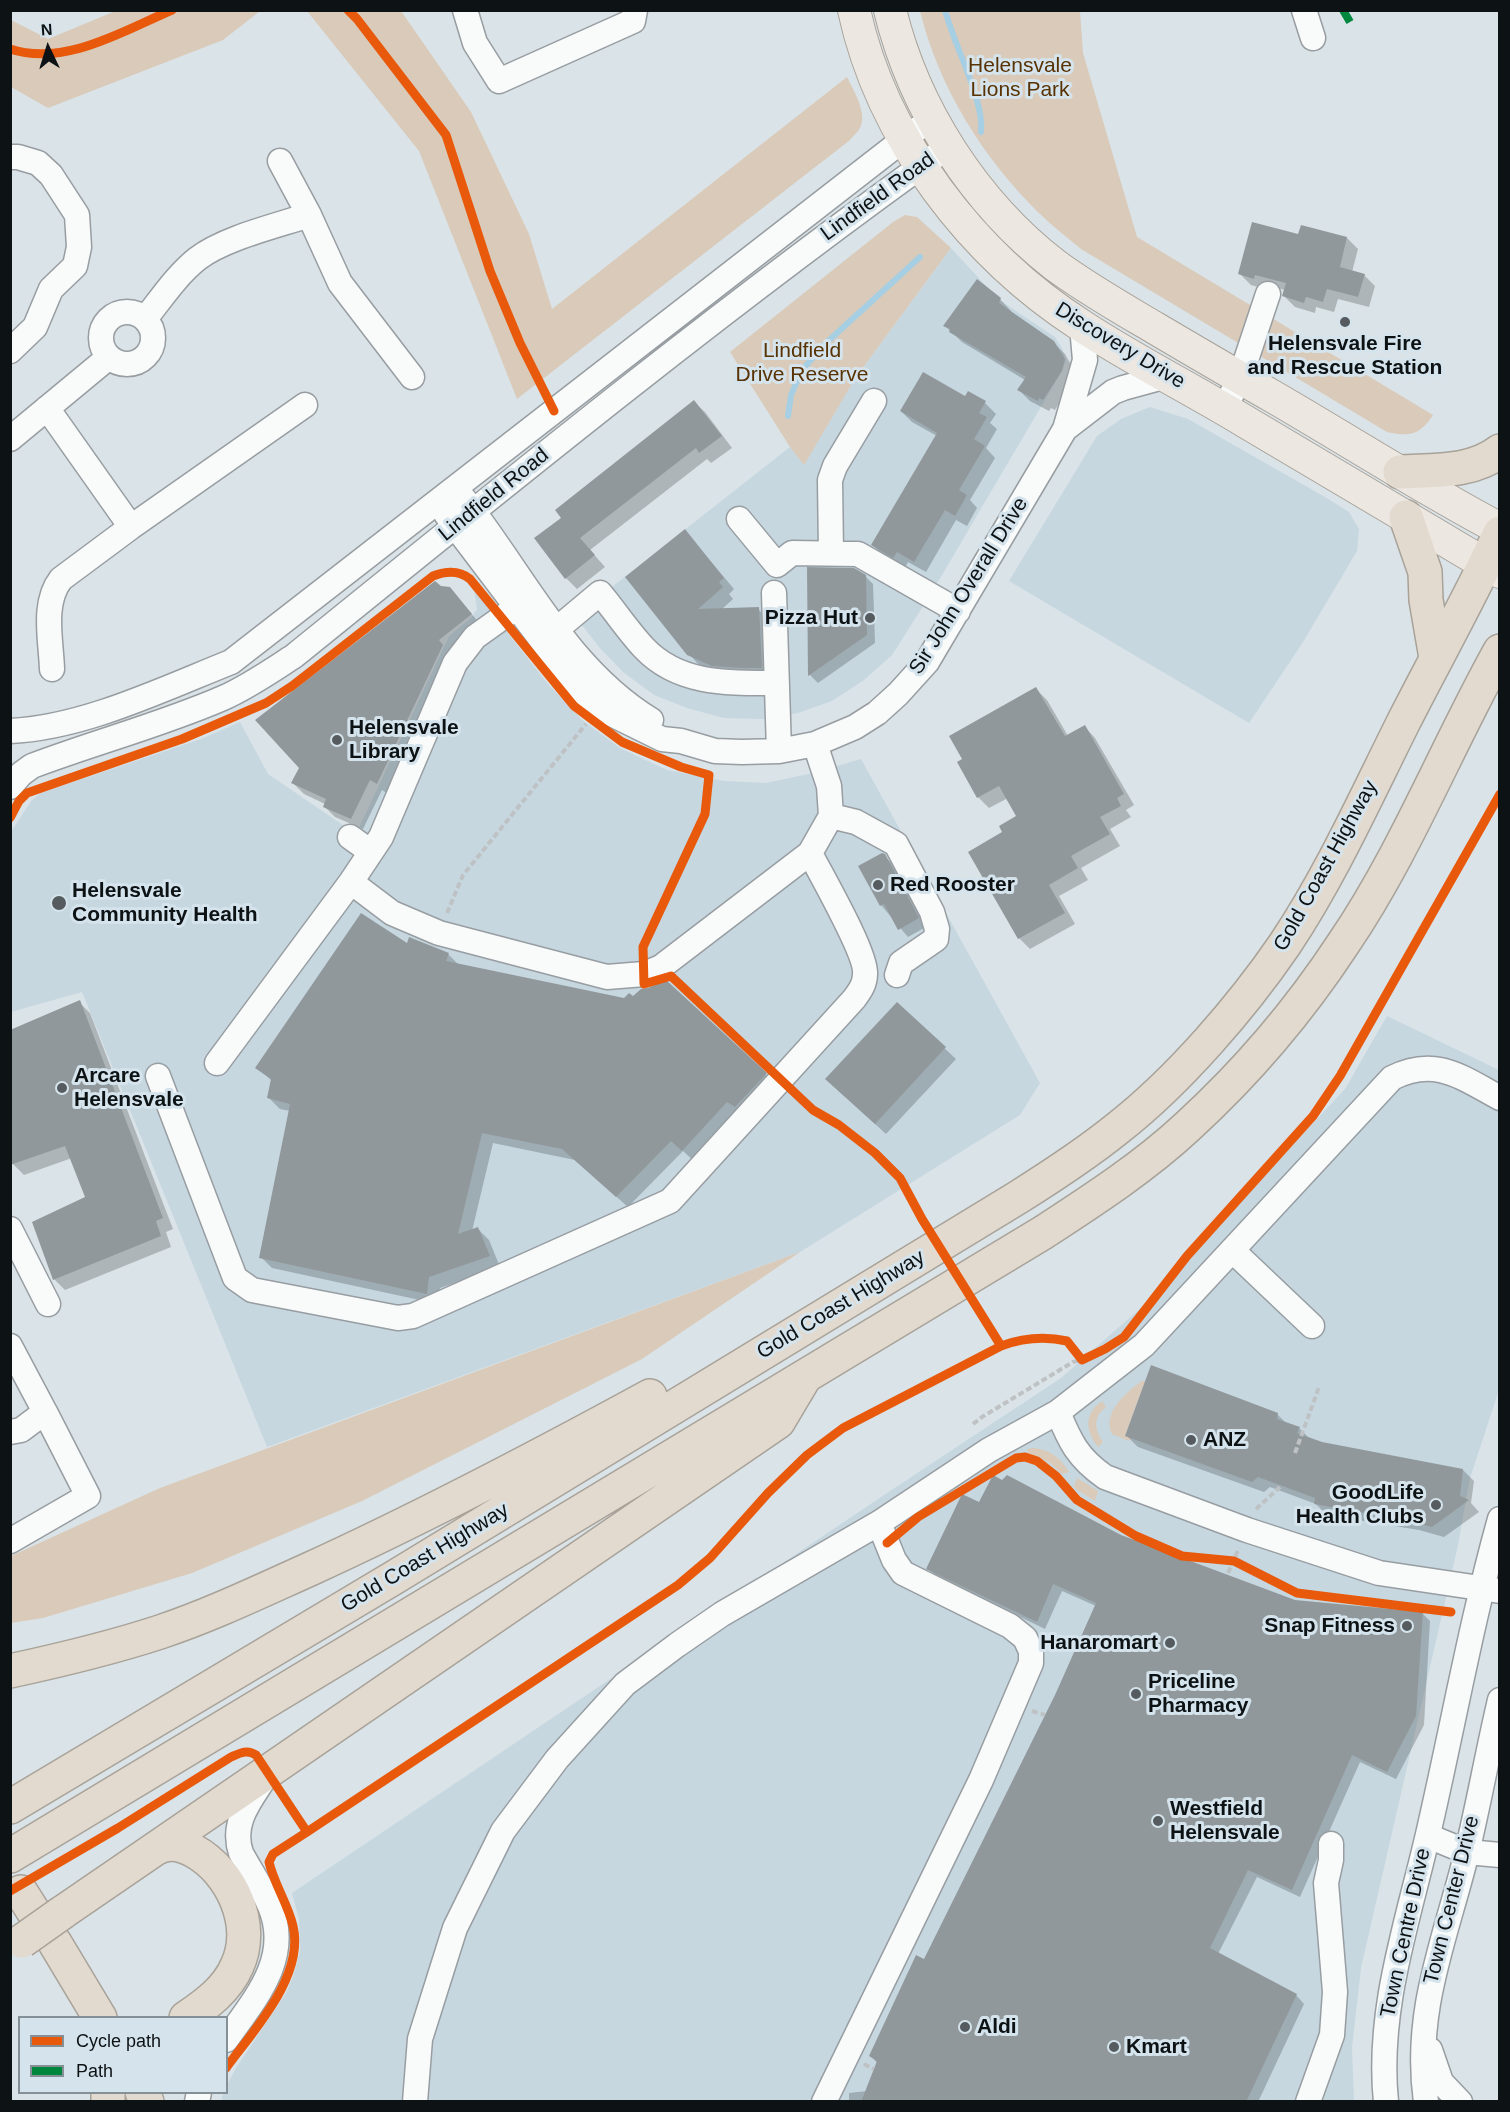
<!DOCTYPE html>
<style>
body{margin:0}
#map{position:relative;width:1510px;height:2112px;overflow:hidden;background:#dae3e7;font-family:Arial,sans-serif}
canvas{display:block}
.frame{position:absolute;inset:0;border:12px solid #0d1215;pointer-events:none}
.legend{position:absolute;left:18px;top:2016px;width:210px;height:78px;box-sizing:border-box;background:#d5e4ec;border:2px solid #859096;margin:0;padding:8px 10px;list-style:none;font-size:18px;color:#0d1215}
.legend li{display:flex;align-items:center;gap:12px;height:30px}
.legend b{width:30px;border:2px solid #859096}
.north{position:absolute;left:18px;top:18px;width:60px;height:60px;-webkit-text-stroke:4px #d5e4ec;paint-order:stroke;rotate:356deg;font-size:16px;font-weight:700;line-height:24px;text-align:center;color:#0d1215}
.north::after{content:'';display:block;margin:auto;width:21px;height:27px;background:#0d1215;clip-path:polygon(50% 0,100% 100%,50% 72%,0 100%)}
</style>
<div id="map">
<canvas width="1510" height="2112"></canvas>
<div class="frame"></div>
<ul class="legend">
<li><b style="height:8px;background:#e8590c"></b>Cycle path</li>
<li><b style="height:8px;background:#00873e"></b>Path</li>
</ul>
<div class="north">N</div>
</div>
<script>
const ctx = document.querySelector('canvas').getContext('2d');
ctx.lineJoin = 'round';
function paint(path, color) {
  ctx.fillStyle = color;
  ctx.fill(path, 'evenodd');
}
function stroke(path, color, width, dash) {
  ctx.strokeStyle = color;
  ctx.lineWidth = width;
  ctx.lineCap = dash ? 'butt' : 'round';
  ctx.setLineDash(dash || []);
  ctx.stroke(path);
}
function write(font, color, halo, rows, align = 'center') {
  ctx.font = font + ' Arial,sans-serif';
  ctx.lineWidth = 6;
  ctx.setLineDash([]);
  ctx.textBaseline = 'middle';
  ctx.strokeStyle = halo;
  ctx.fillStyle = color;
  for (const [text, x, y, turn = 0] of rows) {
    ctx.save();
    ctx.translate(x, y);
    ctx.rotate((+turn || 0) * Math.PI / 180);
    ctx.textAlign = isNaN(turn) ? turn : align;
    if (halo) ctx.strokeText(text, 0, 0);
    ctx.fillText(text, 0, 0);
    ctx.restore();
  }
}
paint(new Path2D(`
 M951,248L998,299L1055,337L1062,348L1066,361L1062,371L929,597L892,655L864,680L832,701L798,713L763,719L724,718L687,708L654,695L623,672L599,647L575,616L790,447L804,464L856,377Z
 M1150,407L1188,419L1325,497L1349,512L1359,529L1357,551L1303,642L1249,723L1009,581L1097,436L1121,419Z
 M474,590L548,684L581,719L620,748L667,770L724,781L766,783L813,773L861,759L1040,1083L1020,1115L800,1252L267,1447L82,992L11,1012L10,833L32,800L41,793L201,739L240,722L268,774L356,834L449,636L471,618L477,609Z
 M1387,1016L1499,1070V1390L1470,1478L1458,1545L1361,1968L1352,2048L1354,2101L221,2102L223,2093L226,2092L227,2085L236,2068L286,1993L293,1977L300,1951L299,1919L292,1893L881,1497L1061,1378L1143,1306L1345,1089Z`), '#c6d7e0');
paint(new Path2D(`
 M118,10H260V11L223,40L48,108L11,87V20L48,39Z
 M307,11H401L471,112L529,234L552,309L847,77C853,90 868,113 860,128C858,132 853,136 850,140L517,399L419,151Z
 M920,11H1080L1083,53L1137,237L1433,415C1420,435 1410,437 1387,432L1081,249C1067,237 1052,226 1039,213C983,158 939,88 920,11Z
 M905,215L917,217L951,248L856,377L804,465L790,447L730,352L893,222Z
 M800,1252L642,1359L362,1501L192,1573L43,1618L11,1623V1556L160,1488Z
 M1142,1381H1145L1125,1436L1131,1438L1129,1441L1112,1434C1101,1414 1127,1391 1142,1381Z
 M1102,1401L1106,1407C1093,1417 1094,1429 1103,1442L1098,1447C1085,1430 1084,1414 1102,1401Z
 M1033,1448C1049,1449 1061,1458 1069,1472L1062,1474L1050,1463L1028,1453L1027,1449Z
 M1077,1478L1098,1491L1095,1501L1076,1489L1074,1486Z`), '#dacab9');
paint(new Path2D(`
 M1299,236L1347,238L1358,249L1352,272L1364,275L1375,286L1369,307L1338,299L1334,312L1316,307L1315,313L1295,307L1284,296L1285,290L1266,285L1265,289L1251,285L1240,274Z
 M1000,299L1011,311L1010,313L1053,342L1065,354L1075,372L1072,382L1055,410L1051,408L1049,411L1030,401L1019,390L1025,380L962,342L945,326Z
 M966,399L985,403L996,414L990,423L997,429L986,448L995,458L970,500L977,508L967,526L956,520L926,572L908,562L905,568L884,556L873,545L937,436L912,422L901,411Z
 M694,402L705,412L732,448L711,463L707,459L590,550L605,567L577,589L566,578L536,539L563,518Z
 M685,531L734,589L729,594L733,599L721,610L758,609L769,620L772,678L724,676L700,666L689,654Z
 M809,569L865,576L873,584L875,643L818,683L810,675Z
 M441,587L449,588L482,626L448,651L453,657L388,794L382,790L363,829L335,817L324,806L325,804L304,794L293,783Z
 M1036,689L1047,700L1068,736L1085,727L1095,738L1134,805L1126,810L1131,817L1110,829L1120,846L1081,868L1088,880L1059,896L1075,924L1030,949L1019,938L1004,833L1018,817L1008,798L989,808L978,797L959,763Z
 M884,856L893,864L926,927L908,937L881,905Z
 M410,939L449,955L460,966L624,1000L633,998L666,982L777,1085L694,1161L683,1151L628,1207L575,1160L493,1143L472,1231L478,1229L489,1240L500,1267L440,1288L438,1304L272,1268L261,1257L290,1111L280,1109L269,1098L272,1081L257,1067L407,945Z
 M79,1002L90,1013L173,1229L166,1232L171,1247L65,1290L54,1279L87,1198L72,1158L24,1175L13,1164L10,1157Z
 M897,1004L956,1059L886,1134L838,1090Z
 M1278,1415L1287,1424L1299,1428L1310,1439L1322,1443L1463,1470L1474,1481L1471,1503L1479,1512L1444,1537L1419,1530L1327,1515L1316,1504L1270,1487L1264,1492L1138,1447L1127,1436Z
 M980,1504L1121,1536L1294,1602L1422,1613L1430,1621L1424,1725L1396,1779L1360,1762L1300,1897L1257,1877L1218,1954L1296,1995L1304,2004L1258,2102H849V2093L867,2091L878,2064L871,2056L925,1961L1056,1696L1096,1606L1062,1591L1045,1629L936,1576L928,1568Z`), '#0003');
stroke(new Path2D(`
 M945,10C953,43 985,102 981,132
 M788,416L791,395L802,370L825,344L920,257`), '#a7cfe4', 6);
paint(new Path2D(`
 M1252,222L1298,234L1301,225L1347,237L1340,267L1365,274L1358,297L1327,289L1323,302L1306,297L1304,303L1282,296L1286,283L1255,275L1254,279L1238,274Z
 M977,279L1001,298L999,303L1054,341L1065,359L1062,371L1043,400L1039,398L1038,401L1017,390L1026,377L949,332L950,329L943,326Z
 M923,372L965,396L968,391L986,401L979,413L987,417L974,439L985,446L959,490L967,495L955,516L945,510L914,562L897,552L893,558L871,545L937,433L900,411Z
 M694,400L722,436L699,453L696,448L580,538L595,555L565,579L534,538L561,518L555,510Z
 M685,529L724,578L719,582L723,587L698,609L759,607L762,668H741L712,666L687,655L625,577Z
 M807,567L854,568L866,575L867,635L808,676Z
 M435,581L441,586L450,587L472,614L439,640L443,645L377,784L370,780L351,819L323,807L326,799L291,783L299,768L255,720Z
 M1036,687L1065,736L1085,725L1124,794L1117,798L1121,806L1100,817L1110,834L1071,856L1078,868L1049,885L1065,913L1018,939L968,852L1002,832L999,826L1016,816L999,786L977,798L957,762L962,759L949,736Z
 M882,853L885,854L919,918L898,930L884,904L880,906L858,866Z
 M361,913L407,943L409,937L449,953L446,961L624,998L629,993L633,996L641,989L648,988L666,980L767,1073L735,1107L727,1102L682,1151L671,1141L616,1197L562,1149L482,1133L458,1234L478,1227L490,1256L429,1277L427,1294L259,1258L290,1104L267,1098L271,1079L255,1068Z
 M80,1000L163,1218L156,1221L161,1236L53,1280L32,1222L85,1197L65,1146L10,1165V1030Z
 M897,1002L946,1047L875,1124L825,1079Z
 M1151,1365L1278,1413L1277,1419L1300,1427L1297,1433L1322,1442L1463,1469L1460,1496L1469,1500L1432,1527L1406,1520L1314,1504L1315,1498L1258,1477L1252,1482L1125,1436Z
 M993,1475L1002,1480L1007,1475L1121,1535L1295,1600L1423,1612L1416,1716L1387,1772L1352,1755L1292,1890L1248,1870L1210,1948L1297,1994L1246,2102H861L877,2061L869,2056L916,1955L924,1959L1055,1695L1096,1603L1053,1584L1037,1622L926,1569L962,1494L979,1502Z`), '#91989b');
stroke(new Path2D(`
 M10,1876H11`), '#bbc4c8', 33, [33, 16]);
const minor = new Path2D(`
 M465,10L475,43L499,81L633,21L635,10
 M1304,10L1313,38
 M10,157H18L38,163L51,175L77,215L79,247L75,266L51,289L35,327L10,351
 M280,161L309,215L340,283L412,377
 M101 338a26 26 0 1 1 52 0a26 26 0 1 1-52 0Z
 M145,319C161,299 176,276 197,259C224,238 276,226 309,215
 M47,408L131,527
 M1224,409L1240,378L1268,294
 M1065,429L1113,392L1123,388L1167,376
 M10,439L109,357
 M464,499C524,575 566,668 651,720
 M446,514L574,683L599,708L662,739L681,741L715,751L742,752L779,751L815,744L855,727L877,713L898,694L927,662L1065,429L1085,360L1082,326
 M739,519L777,565L792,553L858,554L958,611
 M831,553L830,480L835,466L874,401
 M774,593L779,751
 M545,639L600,593C615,611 628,631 644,648C679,685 729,683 775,683
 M52,669C51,640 42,603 61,579L131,527L305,405
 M10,731C83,728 163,689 231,662L917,129
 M10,787L21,774L32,766C95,742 161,725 223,698C248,687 271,671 294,656C509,482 724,307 949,146
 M831,816L856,822L896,844L932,912L937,929L936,939L901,963L897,975
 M350,837L371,852
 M351,882L392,913L439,933L607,977L644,974L661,967L810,853L831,816L829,786L815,744
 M217,1063L351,882L381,837L455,663L475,637L517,607
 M158,1076L235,1278L252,1290L398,1318L413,1316L670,1201L854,999C860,991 865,984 865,974C867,954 821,875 810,853
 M10,1229L48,1304
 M1233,1251L1312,1326
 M10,1346L45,1412L21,1430L10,1432
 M1058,1412C1070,1442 1078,1458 1105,1477L1247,1530L1379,1573L1500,1591
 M10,1541L88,1496L45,1412
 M1428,1836L1467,1852L1500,1855
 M226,2040C255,1999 292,1958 270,1906C262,1887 250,1870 241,1853C231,1824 249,1802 264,1779
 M1430,2050L1441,2082L1460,2102
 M197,2102L199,2092
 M415,2102L420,2039L455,1928L503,1831L557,1759L625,1684L677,1645L722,1614L879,1523L989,1450L1058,1412L1144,1345L1392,1078C1435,1056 1461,1077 1500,1098
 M824,2102L981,1780L1031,1663V1651L1025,1638L1010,1626L903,1573L894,1560L879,1523
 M1308,2102L1332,2035L1335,1992L1326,1883L1331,1860V1844
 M1386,2102C1376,2006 1411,1913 1431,1821C1454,1720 1472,1619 1500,1519
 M1426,2102C1413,2010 1446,1938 1467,1852C1479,1802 1488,1751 1500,1700`);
const major = new Path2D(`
 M854,10C882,139 973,256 1082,326C1135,361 1192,389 1246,422C1299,454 1353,485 1406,517C1437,535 1468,555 1500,572
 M890,10C914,109 975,203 1055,265C1086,288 1121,308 1155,328C1194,351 1233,374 1272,396C1348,440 1422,488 1500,529`);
const highway = new Path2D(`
 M1400,472C1433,470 1472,473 1500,451
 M1406,517L1425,572L1426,600L1436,658
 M10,1671C61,1660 111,1648 160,1632C211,1615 261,1591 310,1569C426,1516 538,1457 650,1396
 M10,1807L395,1577L1017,1198C1052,1176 1086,1154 1118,1128C1178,1081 1242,1007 1285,944C1331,875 1366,797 1403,723C1435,660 1470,598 1500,533
 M155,1849C168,1841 181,1844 194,1851C232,1872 256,1925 237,1966C227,1989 207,2004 186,2018
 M10,1856L1044,1232C1093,1200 1144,1167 1187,1127C1246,1073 1299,1011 1343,944C1405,853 1446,748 1500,651
 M21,1892L33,1911
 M63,1912L778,1422L803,1380
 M55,1943L100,2018
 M142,2092L147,2102
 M108,2102V2092`);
stroke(minor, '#979da1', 27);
stroke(major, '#a8a299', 34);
stroke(highway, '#a8a299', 36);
stroke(new Path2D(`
 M447,913L463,875L586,724
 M973,1424L982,1417L1073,1362L1082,1360
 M1295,1453L1319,1387
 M1256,1509L1280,1487
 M1228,1573L1239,1548
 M1032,1711L1045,1715
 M864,2064L874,2069`), '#bfc2c4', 4, [6, 3]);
stroke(minor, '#f9fbfb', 24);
stroke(major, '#ece7e1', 32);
stroke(highway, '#e2dacf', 33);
const highwayBridge = new Path2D(`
 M22,1941L63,1912`);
stroke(highwayBridge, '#a8a299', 36, []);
stroke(highwayBridge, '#e2dacf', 33);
stroke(new Path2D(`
 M1343,10L1350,22`), '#00873e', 8, [15, 8]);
stroke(new Path2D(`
 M348,10L357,19L446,135L490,271L520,343L554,411
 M10,49C65,67 123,31 172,10
 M10,818L19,801L27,793L182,739L266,703L292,686L433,576C446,571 459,570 470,579L574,706L622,742L681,767L709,775L705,814L643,947L644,984L671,976L813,1110L839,1125L875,1153L900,1178L922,1219L1001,1346
 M887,1543L918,1517L1016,1458L1025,1457L1037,1461L1056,1476L1077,1500L1136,1536L1182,1556L1234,1561L1297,1593L1451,1612
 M10,1891L118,1828L231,1757C240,1753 247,1749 256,1755L307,1832L678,1585L710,1558L768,1493L807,1455L843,1428L1001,1346C1023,1338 1044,1336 1067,1341L1082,1360L1105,1349L1124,1337L1187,1256L1313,1116L1340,1076L1500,794
 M226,2068C253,2031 305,1976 293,1926C288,1904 274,1884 269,1862L273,1854L307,1832`), '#e8590c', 9);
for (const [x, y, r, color] of [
 [1345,322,6,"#555b5e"],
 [870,618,6,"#555b5e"],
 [337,740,6,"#555b5e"],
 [878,885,6,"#555b5e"],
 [59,903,8,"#555b5e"],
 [62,1088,6,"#555b5e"],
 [1191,1440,6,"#555b5e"],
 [1436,1505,6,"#555b5e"],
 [1407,1626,6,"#555b5e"],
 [1170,1643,6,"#555b5e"],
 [1136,1694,6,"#555b5e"],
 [1158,1821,6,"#555b5e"],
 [965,2027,6,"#555b5e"],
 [1114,2047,6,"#555b5e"]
]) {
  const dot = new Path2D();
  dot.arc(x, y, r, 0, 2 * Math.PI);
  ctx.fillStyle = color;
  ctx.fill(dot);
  stroke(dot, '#d5e4ec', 2);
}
write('21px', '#583203', '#d5e4ec', [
 ["Helensvale",1020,66],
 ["Lions Park",1020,90],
 ["Lindfield",802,351],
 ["Drive Reserve",802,375]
]);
write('21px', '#0d1215', '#d5e4ec', [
 ["Lindfield Road",878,197,-36],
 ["Discovery Drive",1120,346,31],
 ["Lindfield Road",494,495,-39],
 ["Sir John Overall Drive",969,586,-58],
 ["Gold Coast Highway",1326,866,-61],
 ["Gold Coast Highway",841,1305,-31],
 ["Gold Coast Highway",425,1558,-31],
 ["Town Center Drive",1452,1900,-76],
 ["Town Centre Drive",1406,1933,-78]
]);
write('bold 21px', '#0d1215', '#d5e4ec', [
 ["Helensvale Fire",1345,344,"center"],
 ["and Rescue Station",1345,368,"center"],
 ["Pizza Hut",858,618,"right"],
 ["Helensvale",349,728],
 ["Library",349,752],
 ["Red Rooster",890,885],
 ["Helensvale",72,891],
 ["Community Health",72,915],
 ["Arcare",74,1076],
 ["Helensvale",74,1100],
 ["ANZ",1203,1440],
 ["GoodLife",1424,1493,"right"],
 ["Health Clubs",1424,1517,"right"],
 ["Snap Fitness",1395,1626,"right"],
 ["Hanaromart",1158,1643,"right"],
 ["Priceline",1148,1682],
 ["Pharmacy",1148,1706],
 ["Westfield",1170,1809],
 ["Helensvale",1170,1833],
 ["Aldi",977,2027],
 ["Kmart",1126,2047]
], 'left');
</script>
